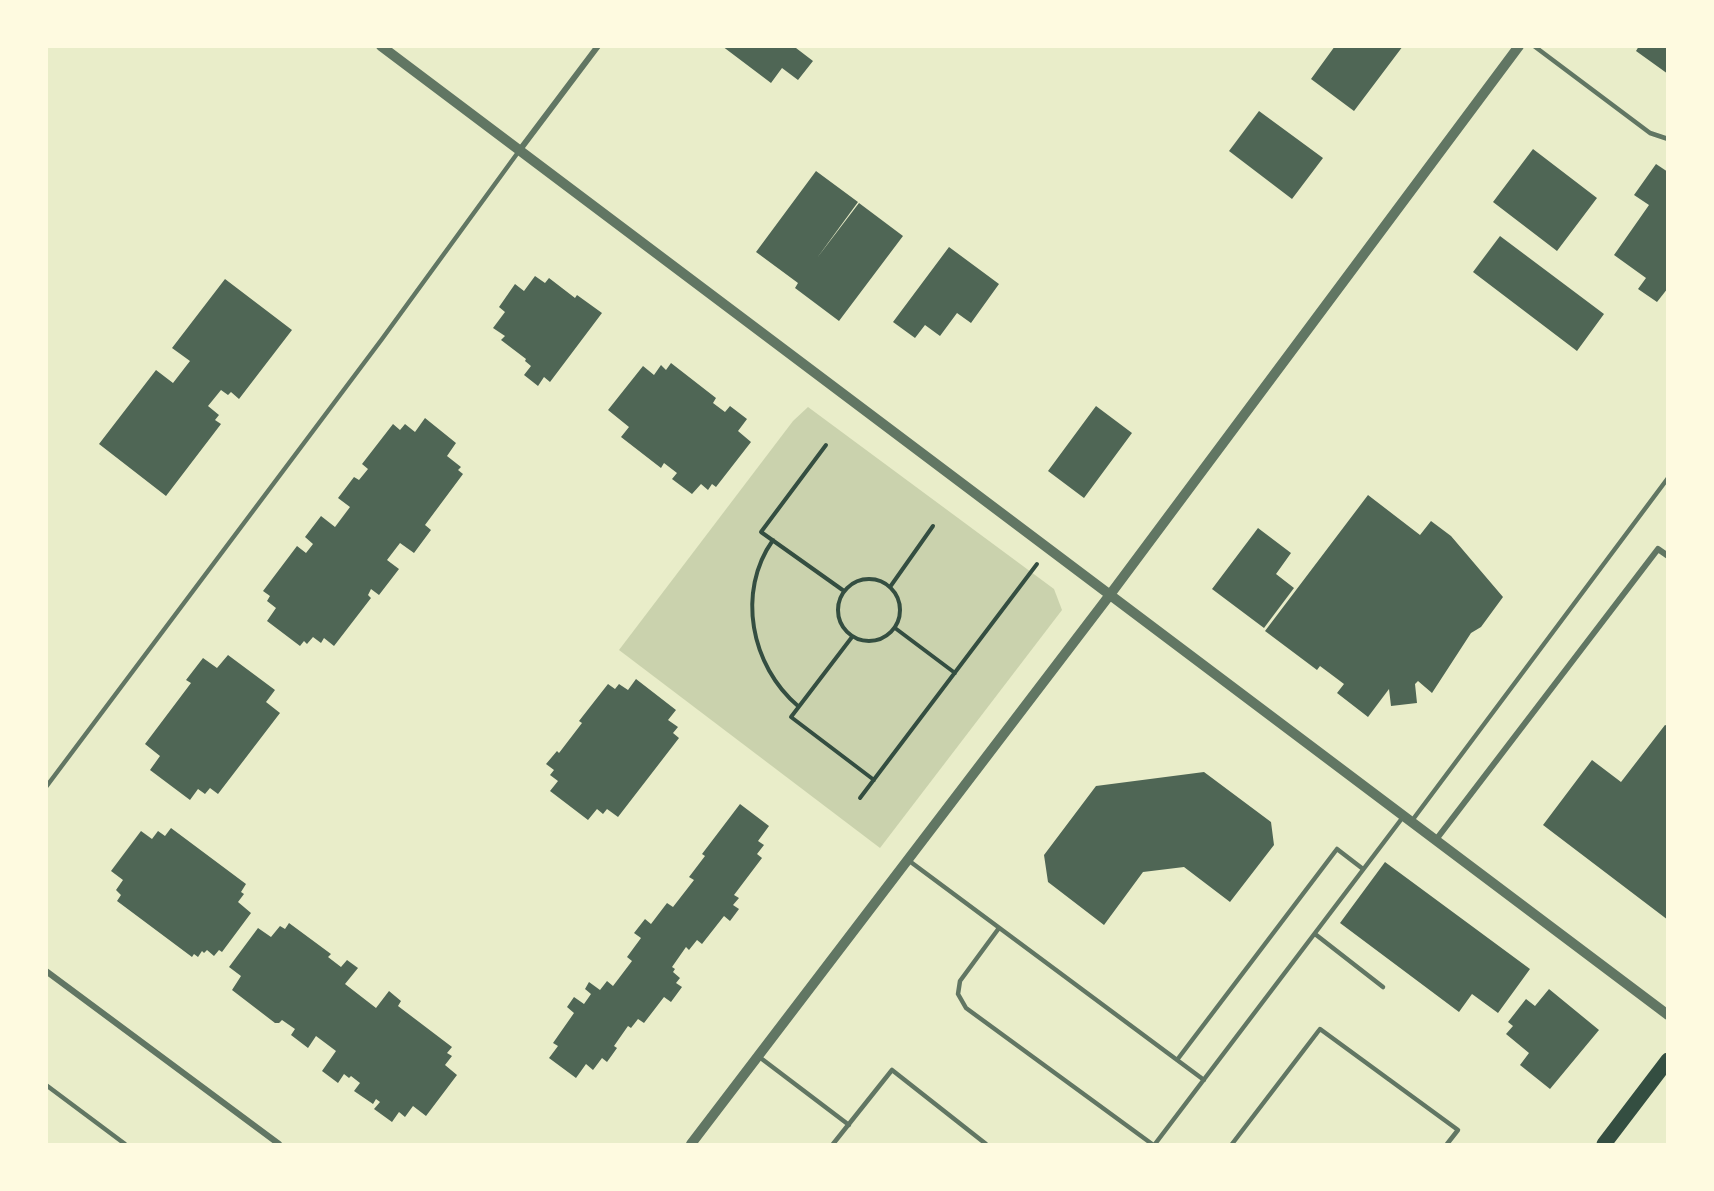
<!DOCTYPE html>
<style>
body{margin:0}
#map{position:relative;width:1714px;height:1191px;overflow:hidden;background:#e9edc9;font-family:Quicksand,sans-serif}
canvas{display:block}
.frame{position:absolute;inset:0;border:48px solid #fefae0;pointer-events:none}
</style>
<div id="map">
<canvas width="1714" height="1191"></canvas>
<div class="frame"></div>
</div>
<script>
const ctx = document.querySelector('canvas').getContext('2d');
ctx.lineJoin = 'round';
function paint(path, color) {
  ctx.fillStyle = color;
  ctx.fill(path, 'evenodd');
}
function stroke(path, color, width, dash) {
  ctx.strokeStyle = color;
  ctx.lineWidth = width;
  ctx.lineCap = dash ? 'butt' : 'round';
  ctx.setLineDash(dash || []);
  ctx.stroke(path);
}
paint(new Path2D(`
 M808,407L1054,589L1062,610L880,848L619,650L793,421Z`), '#cad2ad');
paint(new Path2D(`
 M722,46H797L796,48L813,61L798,80L782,68L771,83Z
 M1335,46H1403L1354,111L1311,79Z
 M1639,46H1668V74L1636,51Z
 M1259,111L1323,158L1292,199L1229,151Z
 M1533,149L1597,198L1557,251L1493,202Z
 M1656,164L1668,172V288L1657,302L1638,289L1646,278L1614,255L1649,205L1634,195Z
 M816,171L858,202L817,258L859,203L903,236L839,321L795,288L798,283L756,252Z
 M1500,236L1604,314L1577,351L1473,272Z
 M949,247L999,284L971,323L957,313L940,336L925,325L915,338L893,322Z
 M535,276L545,283L549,278L575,298L577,295L602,313L550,382L544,377L538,386L524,375L531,366L525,361L526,359L501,340L505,336L493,328L505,312L499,307L515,284L524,291Z
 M225,279L292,330L239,399L231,392L228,395L221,390L208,406L219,415L215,420L221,424L166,496L99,444L156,370L173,383L190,361L172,348Z
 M671,363L716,398L713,403L725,412L730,406L747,419L738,431L751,442L716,487L712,484L708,490L701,484L692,494L672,479L677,473L664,463L661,468L621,437L629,427L608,410L643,366L654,375L661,365L666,370Z
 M1096,406L1132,433L1084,498L1048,471Z
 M425,418L456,443L447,456L461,467L458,470L463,474L425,525L431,530L414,553L400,543L387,560L399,569L379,595L371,589L368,595L371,598L334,646L324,638L321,643L313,637L307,644L304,641L300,646L267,621L276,608L267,601L270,596L263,591L297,546L306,553L313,544L305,537L321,516L335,527L350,507L338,498L354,477L359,480L368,469L362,464L393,424L400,430L405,424L415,432Z
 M1368,495L1420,535L1431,521L1451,536L1503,597L1481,627L1471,633L1432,693L1418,681L1415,684L1417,703L1391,706L1389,689L1368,717L1337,693L1344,684L1320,666L1317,670L1265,631Z
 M1258,528L1291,553L1276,574L1294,588L1264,628L1212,589Z
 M228,655L275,690L266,702L280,713L218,794L210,788L205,794L198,789L190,800L150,770L160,756L145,744L191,683L186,680L203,658L217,668Z
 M636,679L676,710L668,720L678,727L673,733L679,738L618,817L607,809L603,814L597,809L588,820L550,791L558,781L550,775L554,770L546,764L557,751L559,753L582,723L579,721L608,684L615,689L619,684L628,690Z
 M1665,725L1668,726V920L1543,825L1592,760L1621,782Z
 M1204,772L1271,822L1274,845L1230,902L1184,867L1143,872L1104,925L1048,882L1044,855L1096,786Z
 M740,804L769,826L758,841L764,845L757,854L762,858L734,895L739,898L733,905L739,909L730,921L724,916L702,944L697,940L689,950L686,947L672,967L675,969L673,972L680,978L676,983L682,987L671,1002L664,997L644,1023L638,1019L631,1028L628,1026L614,1046L617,1048L607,1062L602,1058L593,1070L586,1064L576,1078L549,1058L558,1046L553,1043L574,1013L567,1007L574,997L584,1004L591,994L585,989L589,982L600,990L607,981L613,986L632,961L627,957L641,938L634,933L645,919L651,924L667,903L673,907L694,880L689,877L705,856L702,854Z
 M171,828L246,884L241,892L244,894L238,902L251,913L222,952L219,950L214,956L207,950L204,953L202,951L198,957L194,954L192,957L117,901L121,895L116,890L123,880L111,871L141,831L152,839L158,831L165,836Z
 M1385,862L1530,969L1498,1013L1472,994L1459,1012L1340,923Z
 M289,923L331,954L328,957L341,967L347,960L358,968L345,984L376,1008L389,991L401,1001L398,1006L452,1047L447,1053L452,1056L445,1065L457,1075L426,1116L413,1106L405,1117L399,1112L392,1122L374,1109L380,1102L376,1099L373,1104L354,1091L360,1083L351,1076L349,1078L344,1074L338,1083L322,1071L336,1051L316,1036L308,1048L291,1035L295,1029L282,1020L279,1023H275L232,990L241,976L229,967L258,928L271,937L280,926L285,929Z
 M1549,989L1599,1030L1550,1089L1520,1065L1529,1053L1506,1034L1513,1026L1508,1022L1526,999L1535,1006Z`), '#4f6655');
stroke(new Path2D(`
 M826,445L761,532L844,591
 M773,540C736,592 751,666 798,706
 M838 610a31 31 0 1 1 62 0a31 31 0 1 1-62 0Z
 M890,587L933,526
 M895,628L955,673
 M852,637L791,717L874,780
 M860,798L1037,564`), '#344e41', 4);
stroke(new Path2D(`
 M1534,46L1650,133L1668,139
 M46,787L382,339L519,151
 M1411,822L1668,478
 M908,860L1204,1080
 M999,928L960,981L958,994L966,1008L1152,1144
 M1315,934L1383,987
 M758,1056L849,1125
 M1177,1060L1337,849L1363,869
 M46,1085L125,1144
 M833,1144L892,1070L986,1144
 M1155,1144L1403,817
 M1232,1144L1320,1029L1458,1130L1447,1144`), '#617663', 4.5);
stroke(new Path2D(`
 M519,151L598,46
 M1435,841L1658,549L1668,556
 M46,971L279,1144`), '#617663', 6);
stroke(new Path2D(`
 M381,46L1668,1015
 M691,1144L1109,596L1519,46`), '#617663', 10);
stroke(new Path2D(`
 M1604,1144L1668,1060`), '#344e41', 15);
</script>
